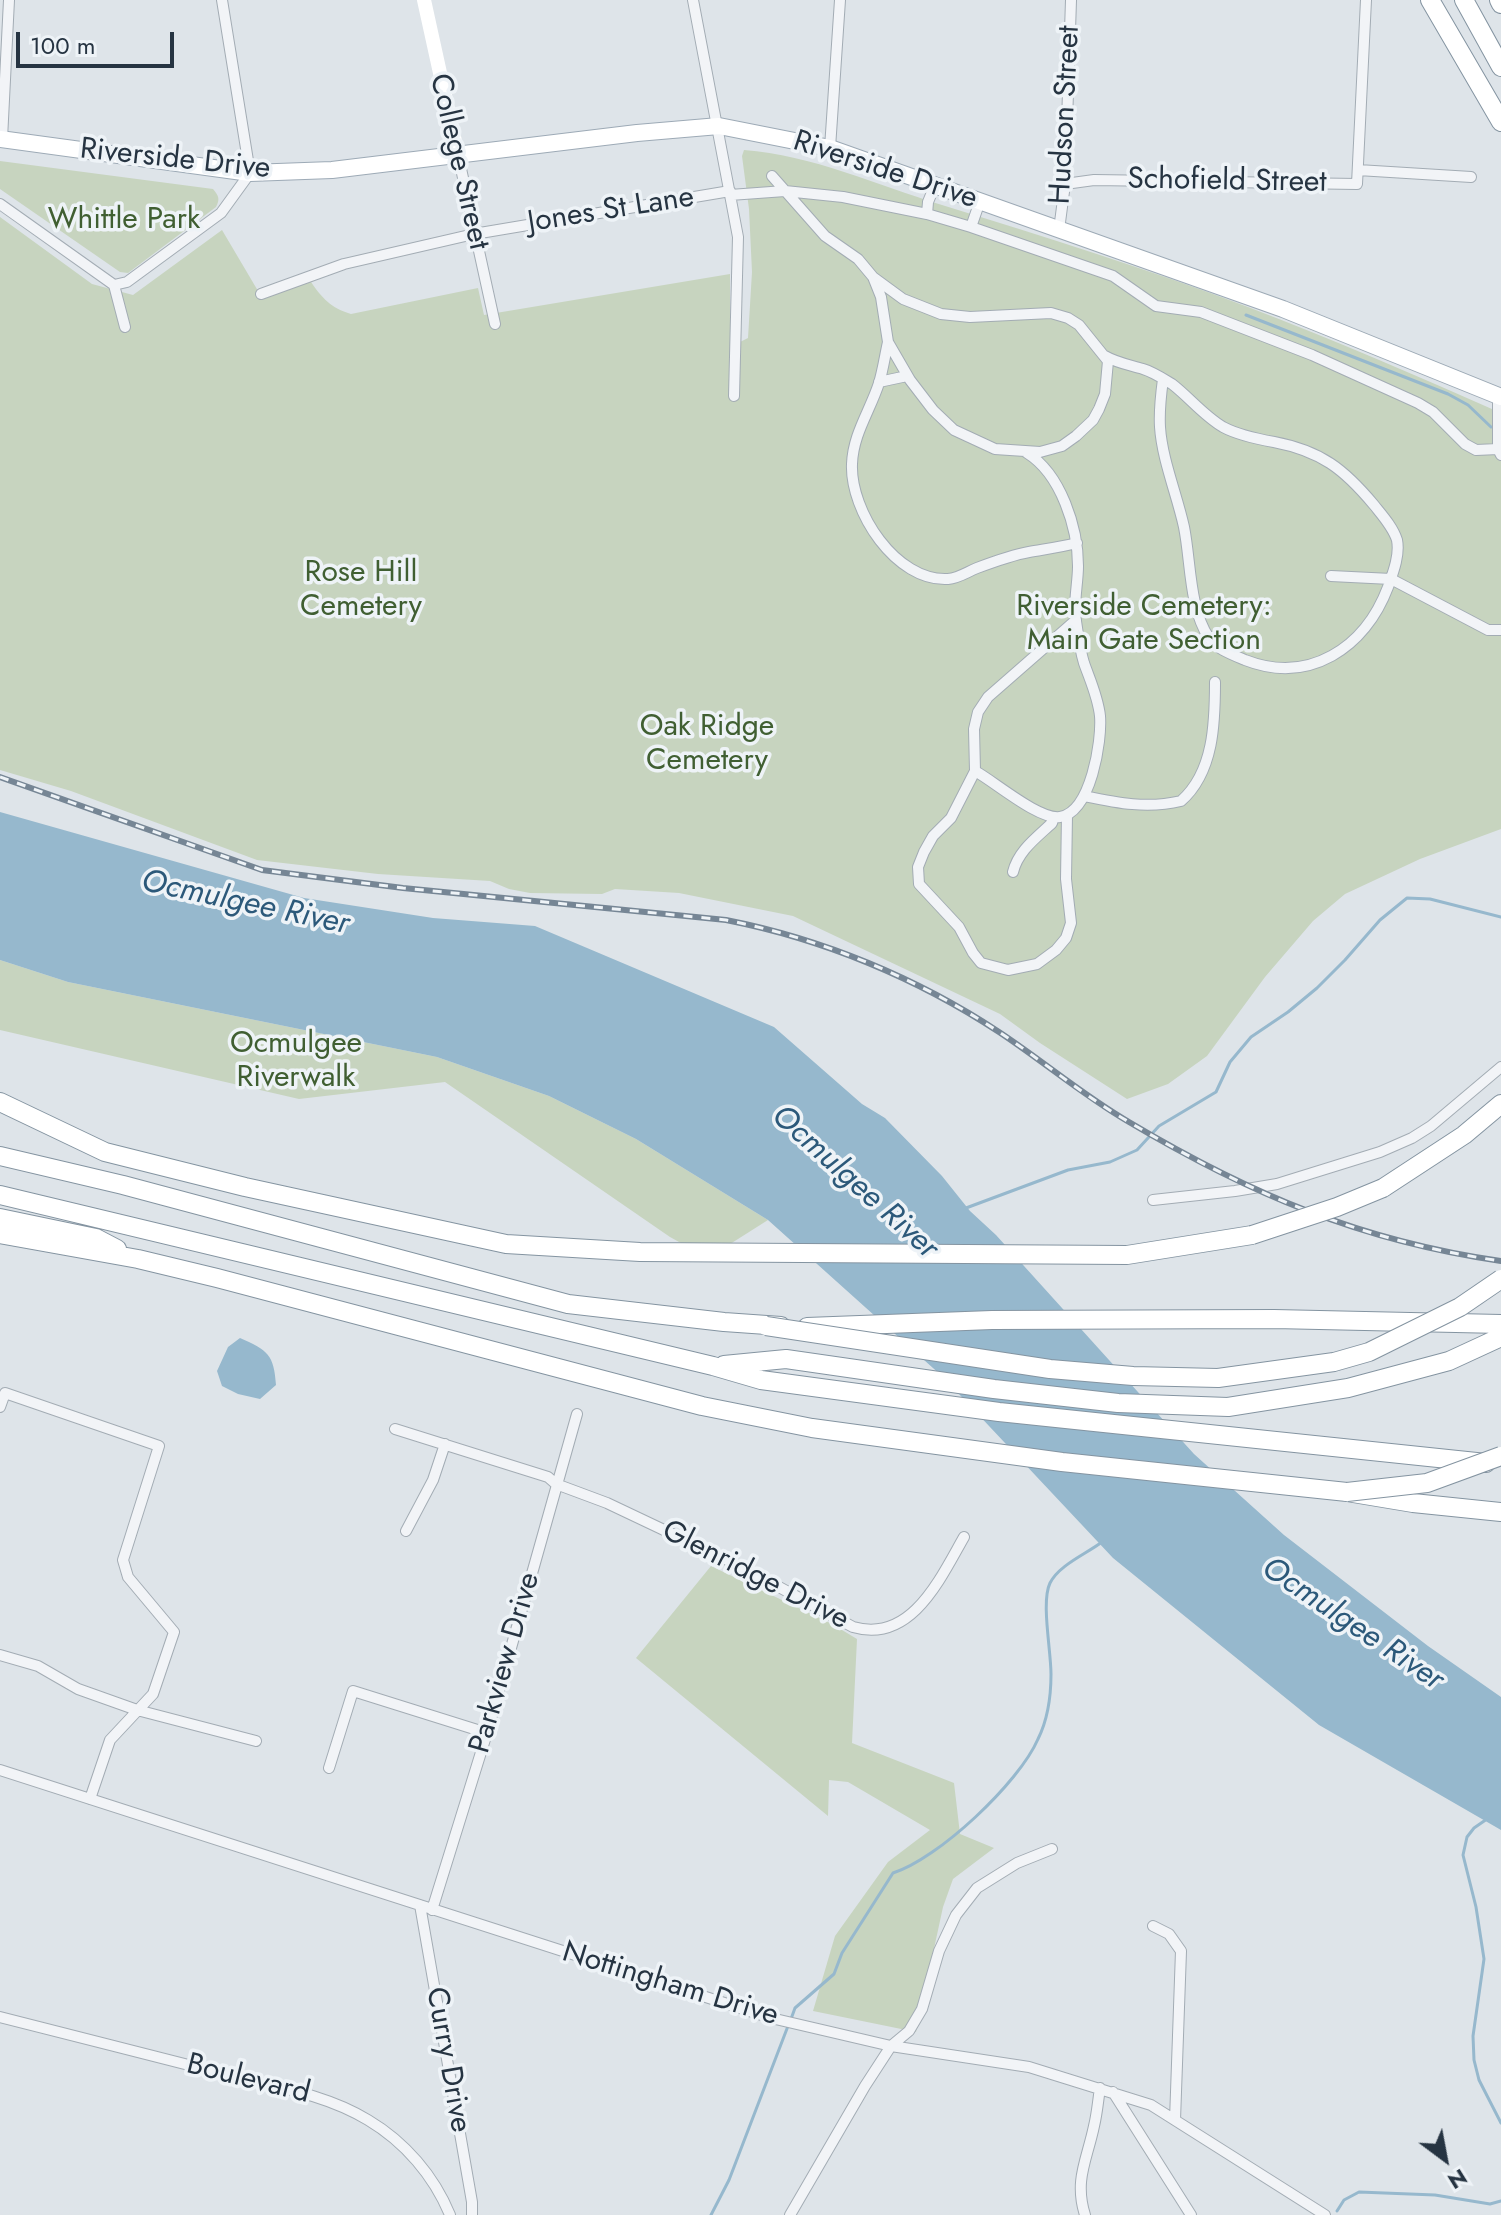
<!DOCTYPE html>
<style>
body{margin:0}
#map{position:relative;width:1501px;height:2215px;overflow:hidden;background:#dee4e9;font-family:Jost,sans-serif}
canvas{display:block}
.north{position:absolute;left:1405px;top:2119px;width:80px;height:80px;-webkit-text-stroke:6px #eef3f7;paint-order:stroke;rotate:148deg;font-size:22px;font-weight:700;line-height:32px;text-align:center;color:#263442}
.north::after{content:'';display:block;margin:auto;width:28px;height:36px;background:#263442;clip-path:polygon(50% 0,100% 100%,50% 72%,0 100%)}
.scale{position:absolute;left:16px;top:32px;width:158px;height:36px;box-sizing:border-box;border:4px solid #263442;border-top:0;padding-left:10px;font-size:24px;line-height:28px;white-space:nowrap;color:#263442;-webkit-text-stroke:6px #eef3f7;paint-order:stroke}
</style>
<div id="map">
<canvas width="1501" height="2215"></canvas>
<div class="north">N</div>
<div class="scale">100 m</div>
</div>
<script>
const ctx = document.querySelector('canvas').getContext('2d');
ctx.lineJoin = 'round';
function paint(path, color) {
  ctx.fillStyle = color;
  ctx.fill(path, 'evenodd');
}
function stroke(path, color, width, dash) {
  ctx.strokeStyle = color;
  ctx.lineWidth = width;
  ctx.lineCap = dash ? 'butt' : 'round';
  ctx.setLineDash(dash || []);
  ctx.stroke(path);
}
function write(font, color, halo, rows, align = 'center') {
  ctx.font = font + ' Jost,sans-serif';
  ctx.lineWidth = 7;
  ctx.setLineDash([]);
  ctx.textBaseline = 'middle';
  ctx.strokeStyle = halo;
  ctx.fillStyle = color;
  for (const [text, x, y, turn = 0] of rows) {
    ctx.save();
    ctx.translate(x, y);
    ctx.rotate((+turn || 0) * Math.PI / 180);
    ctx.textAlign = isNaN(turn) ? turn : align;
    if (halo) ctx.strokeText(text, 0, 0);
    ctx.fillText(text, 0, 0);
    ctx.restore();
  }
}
paint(new Path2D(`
 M744,150C812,155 877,185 942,205C1045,237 1148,269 1248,307C1334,340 1418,376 1501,413V829L1420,859L1345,894L1313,921L1265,977L1207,1056L1168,1084L1127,1099L1040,1043L1000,1014L793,916L679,893L615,889L602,894L530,893L509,889L490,881L378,874L257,860L71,791L0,770V217L92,284L133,295L222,230L261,296L311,282C322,298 331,308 351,314L478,288L484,315L730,274V347L748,338L752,272L749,209L742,156Z
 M0,161L213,189C219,196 220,199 216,207L128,273L120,272L0,189Z
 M0,960L68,982L437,1057L549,1096L636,1139L768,1220L708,1258L670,1237L445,1082L299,1099L0,1030Z
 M711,1566L832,1624L857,1639L852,1743L954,1783L960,1834L994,1848L953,1879L943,1907L916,2032L813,2011L835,1936L888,1862L930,1830L848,1782L829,1780L828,1816L636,1658Z`), '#c7d4bf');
paint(new Path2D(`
 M0,812L304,898L433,918L535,926L774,1027L862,1104L885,1118L942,1176L970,1211L996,1235L1194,1454L1284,1535L1428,1646L1501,1697V1830L1319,1725L1113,1558L943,1377L768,1220L636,1139L549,1096L437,1057L68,982L0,960Z
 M240,1338C268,1350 274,1355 276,1385L260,1399L238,1394L222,1386L217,1371L228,1347Z`), '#96b8cd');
stroke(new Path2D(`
 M1246,315L1448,394L1468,405L1491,427
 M966,1208L1068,1170L1110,1162L1137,1150L1159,1126L1216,1092L1230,1062L1251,1037L1288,1012L1317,988L1345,960L1380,920L1407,898L1430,899L1501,917
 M1487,1819L1474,1828L1467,1837L1463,1855L1476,1907L1484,1959L1473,2036L1474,2060L1479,2080L1501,2123
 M791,2019L795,2008L834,1974L842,1953L893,1873C938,1859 1019,1783 1038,1739C1048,1719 1051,1697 1051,1674C1051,1650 1041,1602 1050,1583C1059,1565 1086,1554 1102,1542
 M1337,2211L1344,2200L1359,2192L1435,2195L1490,2204L1501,2201
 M711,2215L729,2180L788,2026`), '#96b8cd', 3);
const street = new Path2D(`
 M693,0L738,237L734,396
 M2,139L9,0
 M830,148L840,0
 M458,155L495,324
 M1358,170L1471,177
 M772,176L825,236L858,259L873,277L903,299L941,314L970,317L1051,313L1068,318L1079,325L1108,361L1105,394L1099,409L1093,420L1076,436L1062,446L1040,452L995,449L954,430L933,410L910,380L888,342L881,297L873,277
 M1065,184L1094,180L1357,184L1366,0
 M730,195L785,191L843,197L927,214L971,227L1113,276L1156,306L1201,312L1312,355L1418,403L1433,412L1465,444L1476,450L1498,449L1501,455
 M0,204L114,285L127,282L221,213L250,173L222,0
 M927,214L928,202L935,185
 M971,227L980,201
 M1059,230L1065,184L1071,0
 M114,285L125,327
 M261,294L344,264L474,234L730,191
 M888,342C885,355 883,370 879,383C870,411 853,434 852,464C850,511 896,582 948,579C959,578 967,572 977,568C993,562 1012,555 1029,552C1046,549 1061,547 1077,543
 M1105,356C1117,363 1130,365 1143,369C1153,372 1162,378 1172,384C1189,397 1204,416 1223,427C1238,435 1257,439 1274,442C1321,451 1344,469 1374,505C1382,515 1393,527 1397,540C1400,555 1393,573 1388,587C1365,648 1309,685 1245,660C1233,655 1216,649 1209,638C1189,608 1191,562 1184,527C1177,495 1162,459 1160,427C1159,411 1161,394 1163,379
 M879,382L907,376
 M1498,396V449L1501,450
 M1331,576L1391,579L1488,630H1501
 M975,771C995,782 1039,820 1060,817C1091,812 1102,741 1100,716C1098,697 1090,680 1084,663C1080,650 1078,635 1076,621C1073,603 1078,584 1078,566C1078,528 1061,474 1027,453
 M1084,796C1118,803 1147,809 1181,801C1214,772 1215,722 1215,682
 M1067,815L1066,879L1071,923L1066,938L1056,950L1037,964L1008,970L981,963L973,953L959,927L919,884L918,867L924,852L933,836L951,818L975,771L974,729L978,712L988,697L1076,620
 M1013,872C1018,851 1036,838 1052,823L1054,817
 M1153,1200L1235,1191L1277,1184L1380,1152L1412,1138L1431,1126L1501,1067
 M0,1407L5,1393L159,1446L123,1560L128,1577L174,1632L153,1694L110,1740L90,1799
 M395,1429L548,1477L556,1484L607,1503L742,1567L853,1627C911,1644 940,1579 964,1537
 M406,1531L433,1480L445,1444
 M0,1655L38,1666L78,1689L137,1710L256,1741
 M329,1768L353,1691L487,1733
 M0,1770L771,2018L891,2046L1029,2067L1151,2105L1325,2215
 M420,1905L472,2202V2215
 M432,1910L487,1733L577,1414
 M1153,1926L1169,1934L1181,1951L1175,2120
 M0,2017C75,2036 149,2055 224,2074C272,2086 326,2094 368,2120C405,2142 434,2176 450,2215
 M1113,2092L1191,2215
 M790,2215L865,2086L891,2046L909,2031L922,2009L939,1951L956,1915L977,1888L1017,1863L1052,1849
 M1085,2215C1074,2180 1087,2160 1094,2126C1097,2114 1098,2101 1100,2088`);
const primary = new Path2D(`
 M0,139L250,173L332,170L637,133L719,126L830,148L1283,309L1501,397`);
const highway = new Path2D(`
 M1430,0L1501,122
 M1464,0L1501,67
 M1499,0L1501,4
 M0,1102L105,1152L245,1187L506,1244L640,1252L1127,1255L1252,1235
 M0,1156L123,1185L568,1304L724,1322L781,1326
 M1383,1188L1464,1135L1501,1104
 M0,1195L713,1366L761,1380L999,1412L1486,1463
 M0,1218L96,1238L117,1249
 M0,1234L138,1259L217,1278L702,1406L812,1428L1062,1462L1347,1492L1413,1503L1501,1512
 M807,1327L992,1320L1274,1319L1501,1324
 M724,1365L786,1359L994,1389L1118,1403L1228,1407L1348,1388L1449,1361L1501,1337`);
stroke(street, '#a3acb4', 12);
stroke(primary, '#9daab6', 18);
stroke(highway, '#8494a1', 20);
stroke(street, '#f2f4f7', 10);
stroke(new Path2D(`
 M424,0L458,155`), '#fff', 14);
stroke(primary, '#fff', 16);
stroke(highway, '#fff', 18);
const rail = new Path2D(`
 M0,777L262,870L403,888L726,920C823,939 917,978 999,1032C1043,1061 1084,1096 1129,1122C1250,1194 1361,1241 1501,1261`);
stroke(rail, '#768695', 6);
stroke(rail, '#eef3f7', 3, [9]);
const highwayBridge = new Path2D(`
 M1252,1235L1337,1207L1383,1188
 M766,1326L1050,1369L1133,1376L1218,1378L1334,1362L1369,1352L1460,1307L1501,1279
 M1347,1492L1427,1483L1501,1456`);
stroke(highwayBridge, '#8494a1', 20, []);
stroke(highwayBridge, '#fff', 18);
write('30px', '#263442', '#eef3f7', [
 ["Hudson Street",1066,115,-87],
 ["Riverside Drive",175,160,6],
 ["College Street",458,162,77],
 ["Riverside Drive",885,171,18],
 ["Schofield Street",1227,182,1],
 ["Jones St Lane",611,211,-9],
 ["Glenridge Drive",755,1576,27],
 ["Parkview Drive",506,1663,-74],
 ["Nottingham Drive",670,1985,17],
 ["Curry Drive",447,2060,80],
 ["Boulevard",248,2080,14]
]);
write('30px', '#405f32', '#eef3f7', [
 ["Whittle Park",124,221],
 ["Rose Hill",361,574],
 ["Cemetery",361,608],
 ["Riverside Cemetery:",1144,608],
 ["Main Gate Section",1144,642],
 ["Oak Ridge",707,728],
 ["Cemetery",707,762],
 ["Ocmulgee",296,1045],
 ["Riverwalk",296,1079]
]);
write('italic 32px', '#2c597a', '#eef3f7', [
 ["Ocmulgee River",245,904,12],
 ["Ocmulgee River",854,1183,42],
 ["Ocmulgee River",1352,1625,34]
]);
</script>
